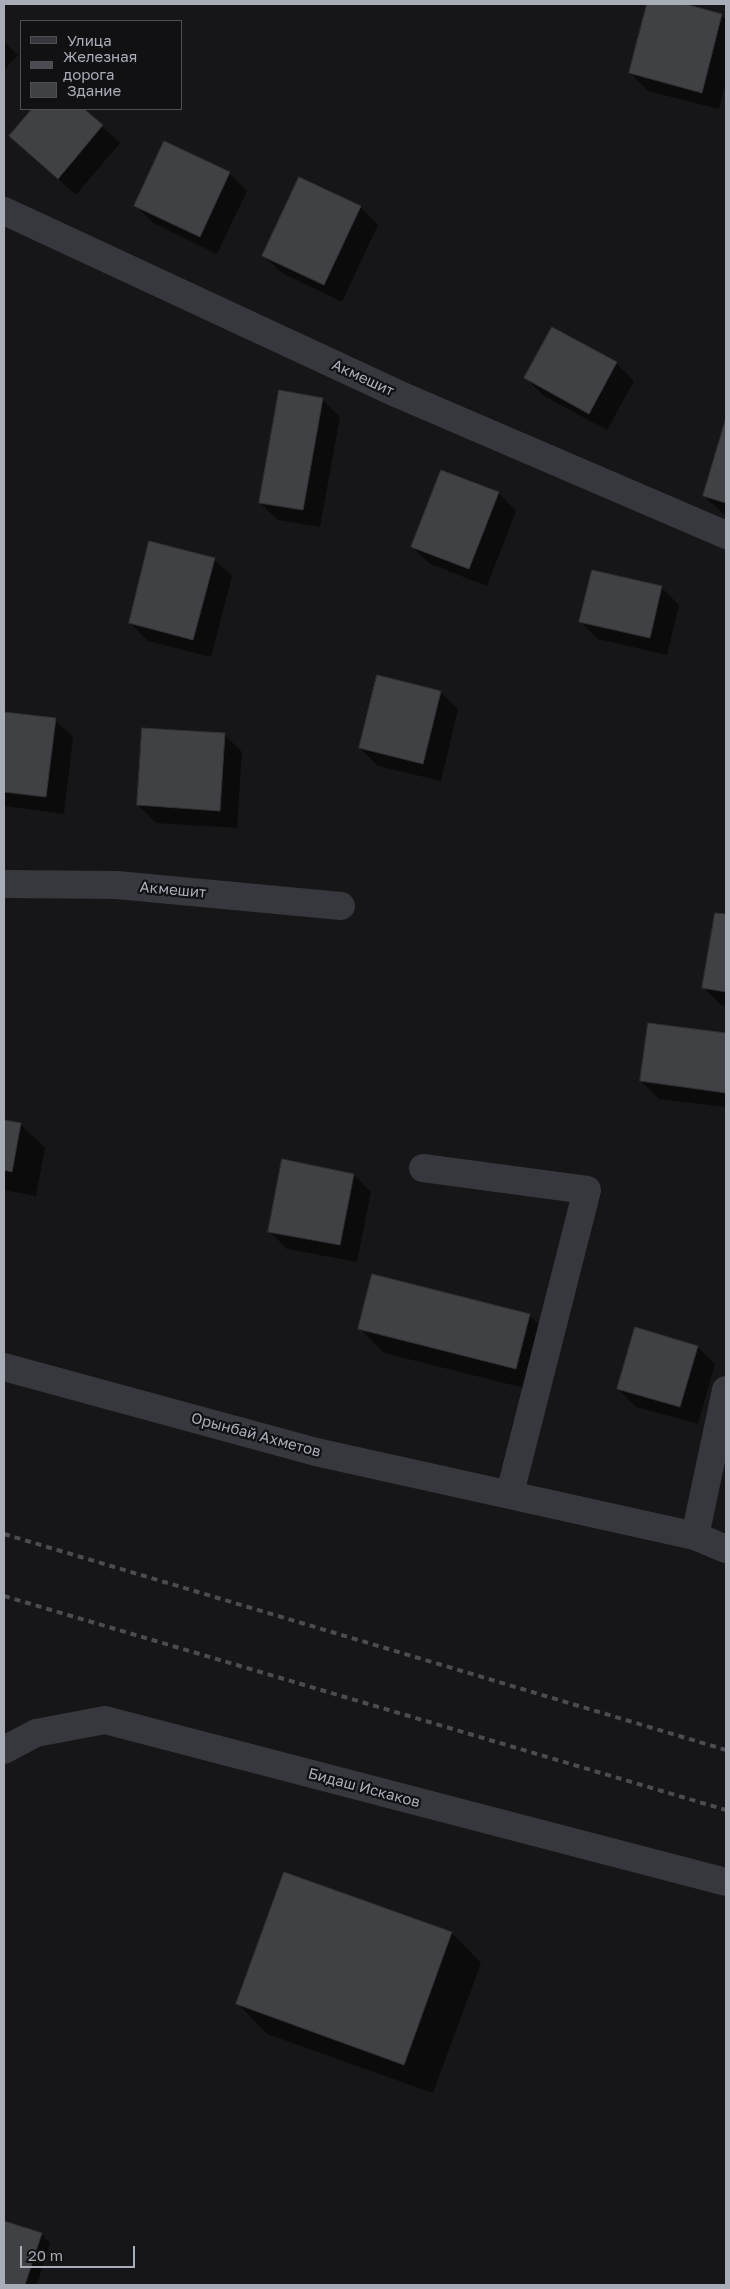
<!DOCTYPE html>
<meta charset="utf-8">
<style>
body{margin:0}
#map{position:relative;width:730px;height:2289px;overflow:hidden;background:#161618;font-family:"Golos Text",sans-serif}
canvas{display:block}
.frame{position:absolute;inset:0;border:5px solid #a8adb8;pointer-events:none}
.legend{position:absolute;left:20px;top:20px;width:162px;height:90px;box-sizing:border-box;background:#111113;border:1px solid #4d4f55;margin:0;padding:6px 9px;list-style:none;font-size:15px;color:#a8adb8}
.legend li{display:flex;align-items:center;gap:10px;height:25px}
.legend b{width:25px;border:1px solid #4d4f55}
.scale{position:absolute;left:20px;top:2246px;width:115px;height:22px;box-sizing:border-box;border:2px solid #a8adb8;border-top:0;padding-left:6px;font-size:15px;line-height:18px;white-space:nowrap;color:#a8adb8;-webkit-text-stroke:4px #111113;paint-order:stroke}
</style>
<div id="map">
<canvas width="730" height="2289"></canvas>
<div class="frame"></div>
<ul class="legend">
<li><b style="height:6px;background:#37383d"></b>Улица</li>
<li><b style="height:6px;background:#4a4c52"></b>Железная дорога</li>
<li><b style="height:14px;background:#404145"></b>Здание</li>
</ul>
<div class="scale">20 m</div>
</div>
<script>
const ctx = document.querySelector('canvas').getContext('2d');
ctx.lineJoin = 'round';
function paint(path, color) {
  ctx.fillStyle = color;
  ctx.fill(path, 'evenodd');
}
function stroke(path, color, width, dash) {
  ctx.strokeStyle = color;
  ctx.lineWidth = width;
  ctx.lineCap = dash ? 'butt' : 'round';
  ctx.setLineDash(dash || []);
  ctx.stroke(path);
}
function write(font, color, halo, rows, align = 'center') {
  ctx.font = font + ' "Golos Text",sans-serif';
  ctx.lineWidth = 4.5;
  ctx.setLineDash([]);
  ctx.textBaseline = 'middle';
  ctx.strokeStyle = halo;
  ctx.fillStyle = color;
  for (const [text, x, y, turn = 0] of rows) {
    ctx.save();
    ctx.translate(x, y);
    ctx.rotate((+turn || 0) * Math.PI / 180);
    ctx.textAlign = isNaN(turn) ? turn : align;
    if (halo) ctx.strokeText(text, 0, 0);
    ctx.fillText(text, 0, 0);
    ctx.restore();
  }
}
paint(new Path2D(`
 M649,4H680L721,15L726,19V82L719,109L648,91L630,73Z
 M4,42L18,55L4,70Z
 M34,109H82L120,143L76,195L10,136Z
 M229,173L247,191L217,254L153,223L135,205Z
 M360,207L378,225L342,302L282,273L264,256Z
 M616,363L634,381L607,430L544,396L526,378Z
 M322,399L340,417L320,527L278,520L260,503Z
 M726,422V515L722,513L704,496Z
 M441,472L499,493L516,511L487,586L430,564L412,547Z
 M214,559L232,576L211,657L148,641L130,623Z
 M661,587L679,605L667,655L598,639L581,622Z
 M440,692L458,709L441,781L378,766L360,748Z
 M4,713L55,720L73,737L64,814L4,806Z
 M225,735L242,752L237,828L156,823L138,805Z
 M716,914L726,916V1006L721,1005L704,988Z
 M649,1024L726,1034V1107L659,1099L641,1081Z
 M4,1121L20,1124L45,1148L36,1196L4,1190Z
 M354,1175L371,1192L357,1262L287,1249L270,1232Z
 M529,1315L554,1339L540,1392L384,1353L360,1328Z
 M698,1347L715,1364L698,1424L636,1407L618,1389Z
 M285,1873L452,1933L481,1963L433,2093L267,2034L238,2004Z
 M4,2222L41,2234L50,2243L37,2285H4Z`), '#0007');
const building = new Path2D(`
 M647,4H685L722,14L702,93L629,73Z
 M32,109H84L103,125L58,179L9,136Z
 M164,141L230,172L200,237L134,206Z
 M299,177L361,206L324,285L262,256Z
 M552,327L617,362L589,414L524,378Z
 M279,390L323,398L303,510L259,503Z
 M726,418V503L703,496Z
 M441,470L499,492L469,569L411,547Z
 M149,541L215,558L193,640L129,623Z
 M592,570L662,586L650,638L579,622Z
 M377,675L441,691L423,764L359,748Z
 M4,712L56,718L46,797L4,792Z
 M142,728L225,733L220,811L137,805Z
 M715,913L726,914V992L702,988Z
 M648,1023L726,1033V1093L640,1081Z
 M4,1120L21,1123L12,1172L4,1170Z
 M282,1159L354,1174L340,1245L268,1232Z
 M372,1274L530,1314L516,1369L358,1329Z
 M635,1327L698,1346L680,1407L617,1389Z
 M284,1872L452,1932L404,2065L236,2004Z
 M4,2221L42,2233L25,2285H4Z`);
paint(building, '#404145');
stroke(building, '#303034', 1);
stroke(new Path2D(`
 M4,211L398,394L726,535
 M4,884L117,885L341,906
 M423,1168L587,1190L510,1493
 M4,1367L316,1452L695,1536L726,1549
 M695,1536L726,1390
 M4,1750L36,1733L105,1720L726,1882`), '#37383d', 28);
stroke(new Path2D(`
 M4,1534L726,1750
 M4,1596L726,1810`), '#4a4c52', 4, [6, 5]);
write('15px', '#a8adb8', '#111113', [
 ["Акмешит",363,378,25],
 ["Акмешит",173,890,5],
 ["Орынбай Ахметов",256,1435,15],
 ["Бидаш Искаков",364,1788,15]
]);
</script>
